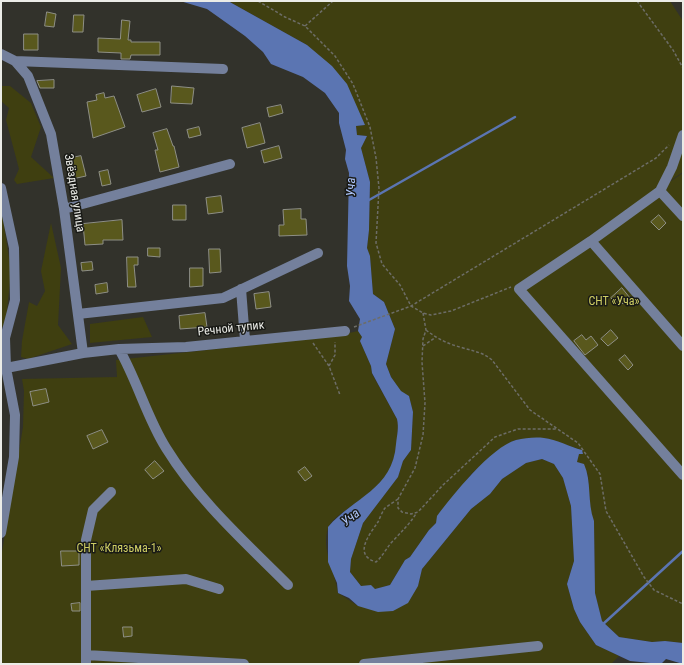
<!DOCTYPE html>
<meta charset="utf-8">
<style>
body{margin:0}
#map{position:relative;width:684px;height:665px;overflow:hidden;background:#32322b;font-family:"Roboto Condensed",sans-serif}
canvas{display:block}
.frame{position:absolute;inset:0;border:2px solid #ebece7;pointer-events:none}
</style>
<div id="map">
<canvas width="684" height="665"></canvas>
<div class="frame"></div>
</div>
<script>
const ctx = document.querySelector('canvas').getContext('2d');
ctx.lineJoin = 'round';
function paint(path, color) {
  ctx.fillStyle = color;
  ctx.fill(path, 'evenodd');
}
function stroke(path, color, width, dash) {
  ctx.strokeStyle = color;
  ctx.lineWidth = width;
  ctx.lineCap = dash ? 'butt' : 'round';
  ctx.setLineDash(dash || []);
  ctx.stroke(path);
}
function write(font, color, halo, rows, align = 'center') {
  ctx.font = font + ' "Roboto Condensed",sans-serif';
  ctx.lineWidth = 3;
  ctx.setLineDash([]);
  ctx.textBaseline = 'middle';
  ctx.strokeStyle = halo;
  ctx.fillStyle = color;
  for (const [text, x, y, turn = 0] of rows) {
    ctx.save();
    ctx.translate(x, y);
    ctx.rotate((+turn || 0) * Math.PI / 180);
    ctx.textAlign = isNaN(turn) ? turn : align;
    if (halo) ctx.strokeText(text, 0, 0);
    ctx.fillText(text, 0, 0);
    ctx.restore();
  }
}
paint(new Path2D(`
 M228,1H670L683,21V172L569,249L683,173V643L665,641L652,642L619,637L602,621L595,593L594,521L590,511L588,474L577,462L579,453L583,454L582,450L546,438L515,440L492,456L471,474L436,523L429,530L410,557L405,560L390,585L375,589L361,586L350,572L351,559L363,523L398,477L403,461L411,450L413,412L409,396L401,392L391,377L386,364L395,329L384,302L373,294L370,257L367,248L369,230L370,182L361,148L367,136L357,135L356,126L365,125L307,45Z
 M1,86H10L31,103L41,127L31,157L54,178L17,184L14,180L19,169L6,120L9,108L1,101Z
 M1,189L2,212L11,272L5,329L1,325Z
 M51,223L61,268L58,325L72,344L28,359L21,357L22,341L29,302L37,306L45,291L41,271Z
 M143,317L152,337L90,343V324Z
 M358,331L362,337L360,341L371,366L372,374L397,419C399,427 397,433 397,440C394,474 380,487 353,505C345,511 332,518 328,528C321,550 335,572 338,593L358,606L418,586L422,569L471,509L490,494L502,479L526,463L542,459L554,464L563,478L571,506L574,561L567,584L574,609L580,622L596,645L619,656L611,664H1V558L23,427L24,391L22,379L117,377L116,360L336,336Z`), '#3f3f10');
paint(new Path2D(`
 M180,1H228L307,45L332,66L347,84L365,125L356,126L357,135L367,136L361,148L370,182L369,230L367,248L370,256L373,294L384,302L395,329L386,364L391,377L401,391L409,396L413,412L411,450L403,461L398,477L363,523L351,559L350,572L361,586L371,585L375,589L390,585L405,560L410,557L429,530L436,523L437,516C453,495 491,447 516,440C525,438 535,437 544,438C556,439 570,447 582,450L583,454H579L577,462L584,464C592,482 587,502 594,521L595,593L602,621L619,637L652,642L665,641L683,643V664L666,659L661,664L630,661L596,645L580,622L574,609L567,584L574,561L571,506L563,478L554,464L542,459L526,463L502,479L490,494L471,509L422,569L418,586L408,603L393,611L378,612L358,606L349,598L338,593L337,583L328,562V527C354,497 393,489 396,444C397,435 399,428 397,419L372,373L371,366L360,341L362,337L358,331L360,319L349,301L350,286L347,266L349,173L345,159L346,150L339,123V113L325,93L303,77L271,64L263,52L245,36L207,9Z`), '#5b75b2');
stroke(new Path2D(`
 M369,200L515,117
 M602,625L683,551`), '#5b75b2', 2.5);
const building = new Path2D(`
 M47,12L56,14L54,27L45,26Z
 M74,15H84L83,32H73Z
 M122,20L130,21L128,40H131V42H160V55H131L130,59H121V53L98,52V38L120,39Z
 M24,34H38V50H24Z
 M54,80V88H40L37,81Z
 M172,86L194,88L192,104L171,103Z
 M156,89L161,107L142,112L137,95Z
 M104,93L105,98L114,96L125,127L93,138L87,102L97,100L96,95Z
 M281,105L283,113L269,117L267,108Z
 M260,123L265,143L247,148L242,128Z
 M199,127L201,135L189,138L187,130Z
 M167,129L173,146H174L179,167L160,172L155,150H158L153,133Z
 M279,146L282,158L264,163L261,151Z
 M81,156L86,176L72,179L67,159Z
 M108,170L111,184L102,186L99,172Z
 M221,196L223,212L208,214L206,198Z
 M173,205H186V220H173Z
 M301,209V219H306L307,235L279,236V225H284L283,210Z
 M659,215L666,223L659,230L651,222Z
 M122,220L123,240H103V244L85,245L83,224Z
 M148,248H160V257L148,256Z
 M209,249H220L221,272L210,273Z
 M127,257H138V265H134L136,287H128Z
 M92,262L93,270L82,271L81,263Z
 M190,268H203V286L190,287Z
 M107,283L108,292L96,294L95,285Z
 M622,288L630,298L623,304L620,301L617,304L611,298Z
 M269,292L271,307L256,309L254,294Z
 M205,313L207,327L180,329L179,316Z
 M611,330L618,338L608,346L601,339Z
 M582,335L586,340L591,336L598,345L585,355L574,341Z
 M625,355L633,365L628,370L619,360Z
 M46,389L49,402L33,406L30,392Z
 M102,430L108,442L93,449L87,436Z
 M155,461L164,471L153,479L145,470Z
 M305,467L312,476L305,481L298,472Z
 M61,551H79V565L62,566Z
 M80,603V611H72L71,604Z
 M123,627H132V636L124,637Z`);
paint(building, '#59581d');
stroke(building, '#8e8f86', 1);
stroke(new Path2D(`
 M258,1L285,17L305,26L335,56L353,84L370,127L376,158L379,188L376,243L382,264L400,285L411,306L423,313L431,315L451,311L511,287
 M637,1L673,50L683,68
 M305,26L333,1
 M423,313L426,330L423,339L422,362L425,403L423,435L415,468L398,499V508L402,512L411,514L418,512L443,485L495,437L518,429H556
 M354,327L411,306L656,158L669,145
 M426,330C436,338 448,344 460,347C472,351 483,352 492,360L530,410L578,443L600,474L606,511L644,577L654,590L683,604
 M313,343L329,366L340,395
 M423,346L436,337
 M329,366L335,355V342
 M398,499C394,502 389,505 385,508C382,512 380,518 378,522C369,535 353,555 376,562C382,557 386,549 391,543C401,532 410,524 417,512`), '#6d6d67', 1.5, [3, 2]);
stroke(new Path2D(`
 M1,54L15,61L28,76L51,134L64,209L83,353
 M15,61L223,69
 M683,135L672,167L660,191L683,216
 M1,188L14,248L15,300L5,338L6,368L15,415L14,457L1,533
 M660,191L591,241L519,289L683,475
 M64,209L230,164
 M591,241L683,346
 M241,289L245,340
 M78,314L223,298L318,253
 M119,349C137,380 147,418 166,448C198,500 245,542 288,585
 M1,369L83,353L119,349L186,347L345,331
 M86,586L186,579L219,589
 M86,655L244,664
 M86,664V540L93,510L111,492
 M364,664L538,646`), '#74809c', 10);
write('12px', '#ebece7', '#191a16', [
 ["Звёздная улица",74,193,81],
 ["Речной тупик",231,329,-6]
]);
write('12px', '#cecd63', '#191a16', [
 ["СНТ «Уча»",614,302],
 ["СНТ «Клязьма-1»",119,549]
]);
write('italic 13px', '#aec5f9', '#191a16', [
 ["Уча",352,187,-90],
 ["Уча",351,518,-39]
]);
</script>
